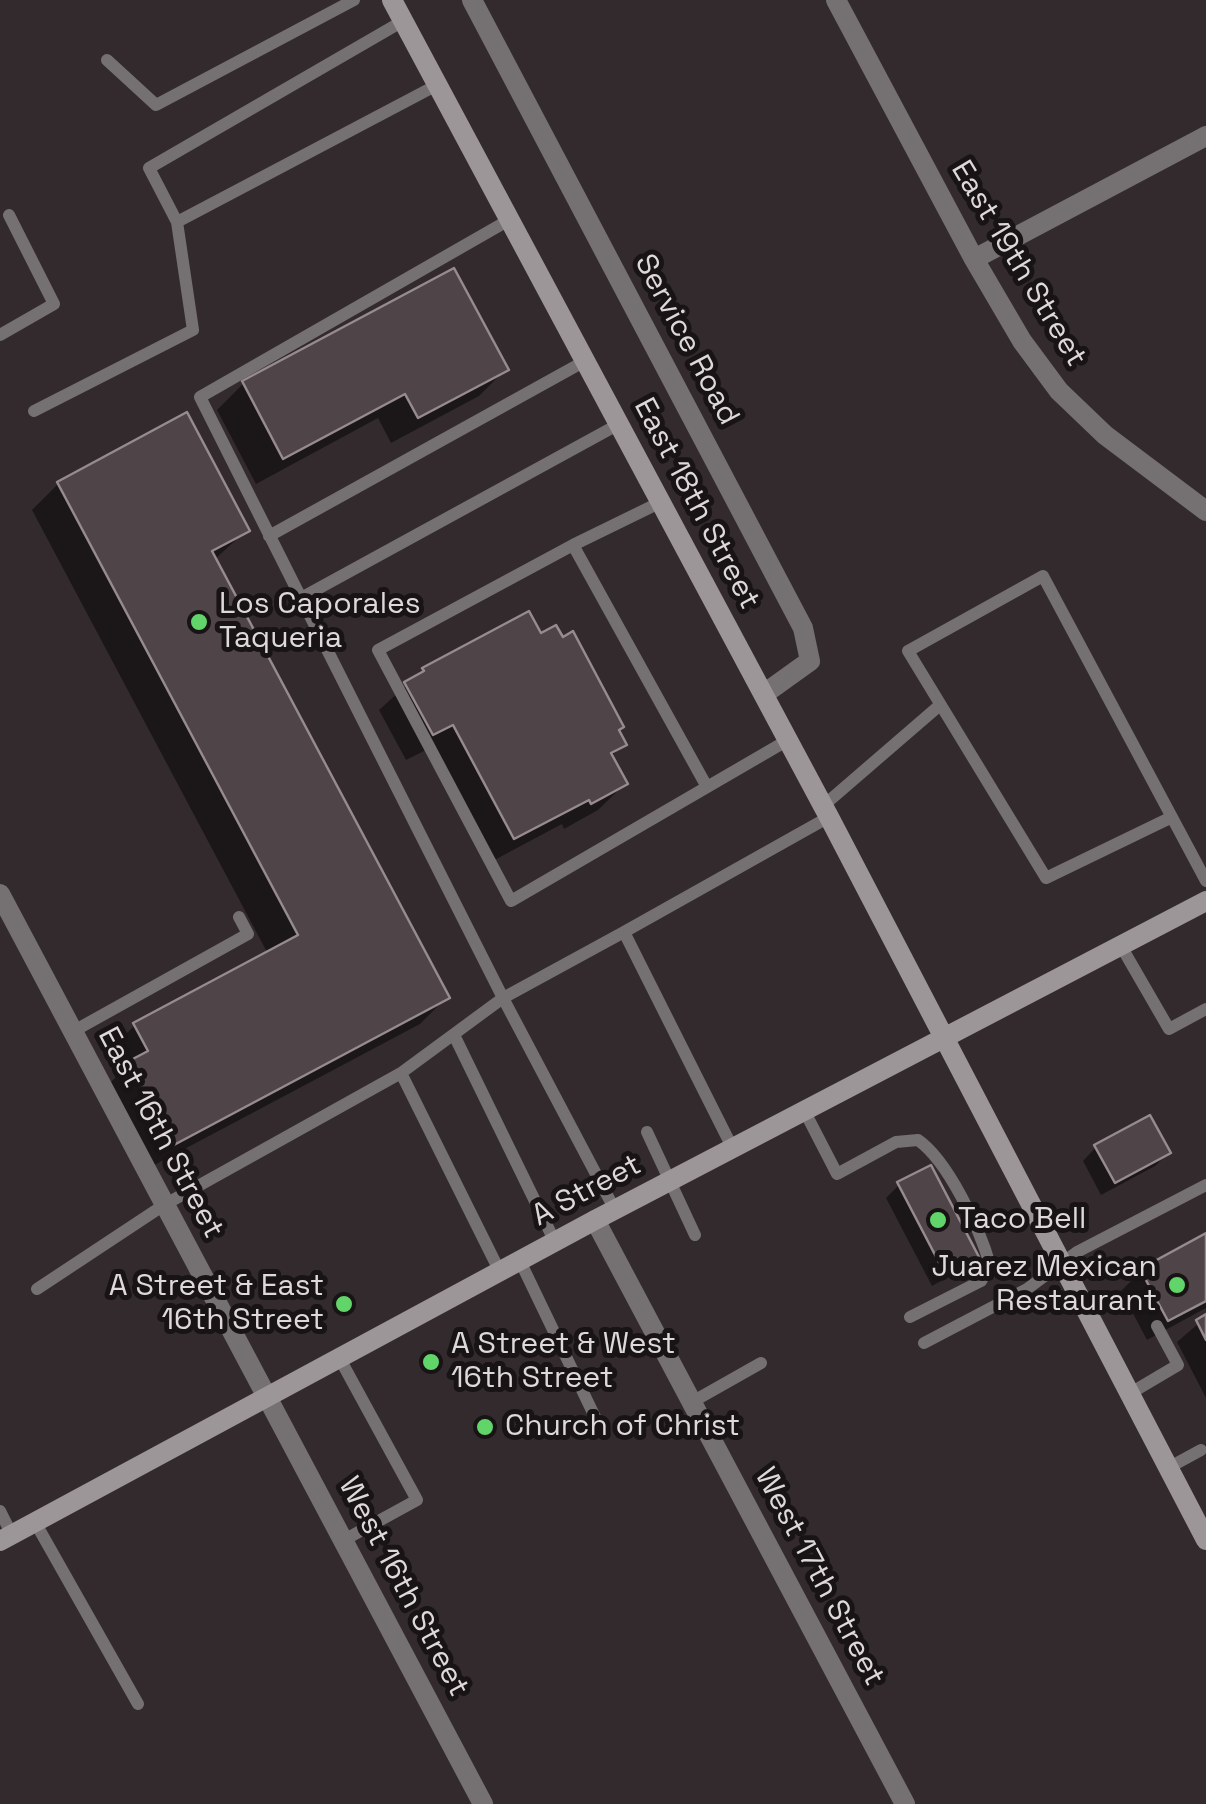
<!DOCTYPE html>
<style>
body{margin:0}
canvas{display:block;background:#332a2d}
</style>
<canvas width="1206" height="1804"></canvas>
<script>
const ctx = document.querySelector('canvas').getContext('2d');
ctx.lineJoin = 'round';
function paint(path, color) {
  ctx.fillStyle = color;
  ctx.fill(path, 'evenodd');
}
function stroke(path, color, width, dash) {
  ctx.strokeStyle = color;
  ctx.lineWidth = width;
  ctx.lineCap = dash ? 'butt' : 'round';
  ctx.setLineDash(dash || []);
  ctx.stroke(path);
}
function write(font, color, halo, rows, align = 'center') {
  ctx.font = font + ' "Space Grotesk",sans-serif';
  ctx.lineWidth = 10;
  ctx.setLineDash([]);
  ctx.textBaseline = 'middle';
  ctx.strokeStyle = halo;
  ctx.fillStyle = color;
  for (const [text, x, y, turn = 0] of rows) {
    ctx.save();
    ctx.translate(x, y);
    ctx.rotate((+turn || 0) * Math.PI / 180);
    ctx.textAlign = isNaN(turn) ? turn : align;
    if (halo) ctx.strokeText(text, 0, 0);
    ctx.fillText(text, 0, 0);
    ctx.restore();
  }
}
paint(new Path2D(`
 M453,272L506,369L479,396L391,443L378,418L256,484L217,410L243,384Z
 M58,484L247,530L214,560L447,997L420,1024L145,1170L103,1090L120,1073L108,1052L135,1025L268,954L32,510Z
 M528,614L540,636L616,731L623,744L610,758L625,784L598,810L564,829L562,824L487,864L426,750L406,760L379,710L423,670Z
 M1096,1147L1168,1153L1155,1166L1101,1195L1083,1161Z
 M899,1185L976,1256L963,1269L932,1286L886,1198Z
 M1206,1236V1308L1147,1340L1121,1291L1141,1271Z
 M1206,1317V1398L1177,1342Z`), '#0007');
const building = new Path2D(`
 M454,268L509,370L418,418L405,394L283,459L242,381Z
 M187,412L250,531L212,551L450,998L172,1146L127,1062L148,1051L133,1023L298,935L57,482Z
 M529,611L541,633L556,625L563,637L573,631L624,727L619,730L627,745L611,753L628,784L591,804L589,800L514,839L453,725L433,735L404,682L424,671L422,668Z
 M1150,1115L1171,1153L1115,1183L1094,1145Z
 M931,1165L979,1257L945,1274L897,1182Z
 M1206,1233V1301L1168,1321L1140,1269Z
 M1206,1314V1340L1196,1320Z`);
paint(building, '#4f4548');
stroke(building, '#968b8e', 2.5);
stroke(new Path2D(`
 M403,21L149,168L177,222L437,85
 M107,60L156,105L354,0
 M0,335L54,304L9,215
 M34,411L193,330L177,222
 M269,536L585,361
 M573,545L661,502
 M301,598L200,397L509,220
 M707,787L573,545L378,650L511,901L788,740
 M823,806L940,705
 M1172,817L1046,878L908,651L1043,576L1206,881
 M1121,946L1169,1029L1206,1009
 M72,1032L248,934L239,917
 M454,1035L555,1242
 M805,1112L837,1174L896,1142L918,1140C948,1161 980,1229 990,1265L981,1281L910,1317
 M647,1132L695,1235
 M733,1149L624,932L829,817
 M615,1210L503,998L301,598L619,424
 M520,1261L595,1417
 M500,1272L401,1073L503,998L624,932
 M37,1289L164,1205L401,1073
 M924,1343L1027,1289L1077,1252L1206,1185
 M340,1359L417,1500L344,1540
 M1129,1394L1178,1365L1157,1326
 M692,1402L761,1363
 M1168,1468L1201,1450
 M0,1511L12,1535
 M35,1522L138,1704`), '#757071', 12);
stroke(new Path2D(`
 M472,0L803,628L810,661L764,694
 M836,0L974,259L1022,341L1059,391L1105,435L1206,511
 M974,259L1206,136
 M0,894L483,1804
 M595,1220L905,1804`), '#757071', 20);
stroke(new Path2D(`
 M392,0L829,817L1206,1540
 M0,1541L595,1220L1206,901`), '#9d9698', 20);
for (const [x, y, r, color] of [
 [199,622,10,"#61d56a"],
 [938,1220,10,"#61d56a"],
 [1177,1285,10,"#61d56a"],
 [344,1304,10,"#61d56a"],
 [431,1362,10,"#61d56a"],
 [485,1427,10,"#61d56a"]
]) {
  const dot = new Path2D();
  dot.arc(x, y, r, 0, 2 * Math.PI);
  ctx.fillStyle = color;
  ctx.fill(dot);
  stroke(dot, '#181415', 4);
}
write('30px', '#ded8da', '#181415', [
 ["East 19th Street",1018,264,59],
 ["Service Road",686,340,62],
 ["East 18th Street",696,504,62],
 ["East 16th Street",160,1133,62],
 ["A Street",587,1191,-28],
 ["West 17th Street",819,1577,62],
 ["West 16th Street",403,1587,62]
]);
write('30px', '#ded8da', '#181415', [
 ["Los Caporales",219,605],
 ["Taqueria",219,639],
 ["Taco Bell",958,1220],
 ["Juarez Mexican",1157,1268,"right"],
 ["Restaurant",1157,1302,"right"],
 ["A Street & East",324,1287,"right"],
 ["16th Street",324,1321,"right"],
 ["A Street & West",451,1345],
 ["16th Street",451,1379],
 ["Church of Christ",505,1427]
], 'left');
</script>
